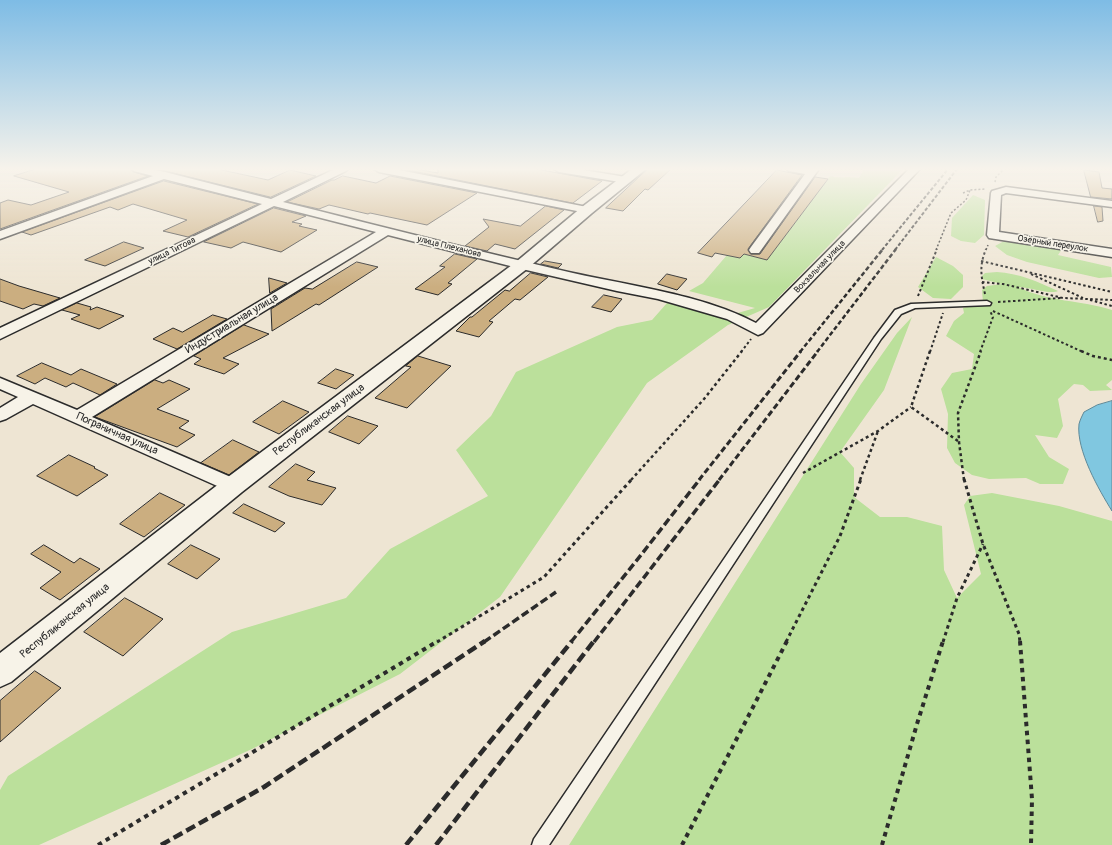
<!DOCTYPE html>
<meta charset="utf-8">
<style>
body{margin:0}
canvas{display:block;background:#eee5d3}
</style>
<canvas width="1112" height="845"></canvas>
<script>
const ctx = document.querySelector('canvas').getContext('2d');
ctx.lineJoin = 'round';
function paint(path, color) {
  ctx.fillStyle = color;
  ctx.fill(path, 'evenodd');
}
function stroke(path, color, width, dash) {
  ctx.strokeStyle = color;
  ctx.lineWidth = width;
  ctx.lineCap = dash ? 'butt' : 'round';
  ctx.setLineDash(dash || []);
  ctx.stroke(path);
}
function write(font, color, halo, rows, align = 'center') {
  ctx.font = font + ' Pangolin,sans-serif';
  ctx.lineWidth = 3.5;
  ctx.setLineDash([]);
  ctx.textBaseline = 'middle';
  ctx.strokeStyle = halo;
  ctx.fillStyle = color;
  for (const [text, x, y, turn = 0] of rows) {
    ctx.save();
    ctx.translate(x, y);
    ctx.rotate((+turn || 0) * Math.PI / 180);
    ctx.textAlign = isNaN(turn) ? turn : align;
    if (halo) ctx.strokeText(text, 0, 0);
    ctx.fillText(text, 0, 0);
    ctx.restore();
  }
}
paint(new Path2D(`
 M864,169H903L769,307L728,325L647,383L500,597L400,674L252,749L39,845H0V790L8,776L232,632L346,598L390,549L488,496L456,450L491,416L516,372L617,327L652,320L667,303L724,317L755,308L689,291L703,283L727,255L744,254L767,260L830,176C840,179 849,176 859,178Z
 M973,195L985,200L984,235L975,243L961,241L951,236L952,218Z
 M1004,241H1024L1062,249L1058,255L1111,267L1112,277L1099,278L1027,262L1007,255L995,246Z
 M936,257L953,266L963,275V287L951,299L933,298L918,287Z
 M997,272C1018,273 1039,282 1058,291C1051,295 1028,287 1018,287C1048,302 1081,300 1112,310V380L1106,385L1112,390L1090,391L1083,385L1074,384L1058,399L1063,426L1057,438L1035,435L1049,457L1069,469L1063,484H1040L1026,478L989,479L972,475L955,463L947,448L948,414L941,389L952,373L972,369L974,354L946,336L954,321L964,313L963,308L983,303L982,290L987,286L1002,284L982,279V276L985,273Z
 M912,317L884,390L840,452L854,468V497L880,517H907L942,526L944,570L957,598L981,574L964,505L970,496L992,493L1059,506L1112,521V845H569L861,384L897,333Z`), '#bbe09b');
const water = new Path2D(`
 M1112,401V511C1099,490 1076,450 1079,424C1080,420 1082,416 1084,412L1097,405Z`);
paint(water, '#80c7e0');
stroke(water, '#5e8998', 1);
const building = new Path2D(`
 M36,169H130L134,172L148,176L0,229V203L8,200L31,205L69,192L14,176Z
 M157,169H217L268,180L290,170L316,176L271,197Z
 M403,169H415L438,173V169H536L602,181L573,203Z
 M648,169H671L648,190L645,189L623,211L606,208Z
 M777,170L802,175L748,249L751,254H760L815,177L828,179L767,260L744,254L740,258L715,253L712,257L698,253Z
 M1084,170L1099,172L1102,188L1112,189V199L1091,197Z
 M343,176L376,183L390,176L477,193L427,225L370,213L368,214L329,205L319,209L287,202L332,180H334Z
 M164,181L258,204L188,237L163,231L187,220L133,204L118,210L110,207L31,235L22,232Z
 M546,206L564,210L515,249L495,244L487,251L465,246L489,227L483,219L520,226Z
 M1094,206L1102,207L1103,221L1098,222Z
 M274,208L306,216L292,222L302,224L299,226L317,230L281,252L243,242L231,248L204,242Z
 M124,242L144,248L105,266L85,260Z
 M455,254L477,259L448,283L452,284L438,295L415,289L445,267L440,266Z
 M545,261L562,264L558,268L541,264Z
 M357,262L378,267L319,305L316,304L272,331L271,309L305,288L312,289Z
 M531,273L548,277L520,300L515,299L489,321L493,322L479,337L456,331L470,317H472L505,290L509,291Z
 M667,274L687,279L677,290L658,284Z
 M269,278L287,283L270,293Z
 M0,279L19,286L60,298L43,306L34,304L23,309L0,301Z
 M604,295L622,299L611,312L592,307Z
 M77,303L91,307L90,310L97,307L124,316L99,329L71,319L80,315L62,310Z
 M213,315L227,319L177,349L153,339L173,328L182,332Z
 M244,325L269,334L223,358L239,364L224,374L194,364L201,359L194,356Z
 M418,356L451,366L407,408L375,398L411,367L406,366Z
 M42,363L71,375L81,369L117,384L100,395L73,383L66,387L45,378L35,384L17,376Z
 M336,369L354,375L336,389L318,383Z
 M155,380L163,383L169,380L190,389L157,409L189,421L179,428L195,435L177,447L95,417Z
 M283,401L309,412L279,434L253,422Z
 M348,416L378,426L359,444L329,432Z
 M233,440L259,452L229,475L201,463Z
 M69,455L95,467L94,468L108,475L77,496L37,476Z
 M296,464L315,472L307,480L336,488L322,505L289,496L269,487Z
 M160,493L185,505L144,537L120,524Z
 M244,504L285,523L275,532L233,513Z
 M44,545L74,563L80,558L100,569L60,600L40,588L61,572L31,554Z
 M191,545L220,559L197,579L168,564Z
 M125,598L163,619L123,656L84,632Z
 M35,671L61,688L0,742V701Z`);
paint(building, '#cbae80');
stroke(building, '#2b2b2b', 1);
const service = new Path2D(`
 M987,301L991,303L990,305L915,308L901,314L881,339L549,845H532L534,839L874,338L895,310L911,304Z`);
const minor = new Path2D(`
 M132,169H149L165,172L271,199L335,169H348L346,171L283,202C380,226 476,251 573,273C632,286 703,295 756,323L909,169H920L763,333L758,335L727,319L658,299L617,291L522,269L388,235L92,417L240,481L243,486L240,491L233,493L33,404L6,419L0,421V408L18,397L0,389V378L77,410L376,232L274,206L0,339V328L262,204L164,179L0,239V231L153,176L134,171Z
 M374,169H394L587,207L593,210L587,213L379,172Z
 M554,169H577L626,177L631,180L626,183L559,172Z
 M787,169H819L759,253H751L749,250L751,247L805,174L789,171Z
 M1006,187L1112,201V207L1006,193L1001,195L999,232L1112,249V257L989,238L987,235L991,193L992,191Z`);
const tertiary = new Path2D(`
 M632,169H646L592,213L528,268L242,492L11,682L0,687V653L224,480L516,262L582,207Z`);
stroke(service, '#2b2b2b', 3);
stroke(minor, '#2b2b2b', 3);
stroke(tertiary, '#2b2b2b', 3);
stroke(new Path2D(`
 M995,182L996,177L1004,169
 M963,193L970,190L986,189
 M936,250L951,213L966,200L970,190
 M986,250L988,245`), '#2b2b2b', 1.5, [2, 2]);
stroke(new Path2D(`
 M981,261L1112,292
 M1031,274L1083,298
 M982,282L1003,284L1063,298L1112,300
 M985,294C981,276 979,266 986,249
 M918,296L937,249
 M1090,300L1112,306
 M998,302L1061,298
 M993,311L1083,352
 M741,352L751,339
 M930,352L943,313
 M980,352L993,317L990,311`), '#2b2b2b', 2, [2.5, 2.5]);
stroke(new Path2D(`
 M930,351L911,407L958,441
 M1081,351L1093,356L1112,360
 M803,473L878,431L911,407
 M631,480L704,399L742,351
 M860,480L878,431
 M964,480L959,442L958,413L981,351`), '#2b2b2b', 2.5, [3, 3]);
stroke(new Path2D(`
 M964,479L983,544L1019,634L1020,642
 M437,642L544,577L632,479
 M786,642L840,536L861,479
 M943,642L957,598L983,544`), '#2b2b2b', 3, [3.5, 3.5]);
stroke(new Path2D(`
 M1020,641L1032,799L1031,845
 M98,845L438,641
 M682,845L787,641
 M882,845L917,724L943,641`), '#2b2b2b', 4, [4.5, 4.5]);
paint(service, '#f7f3e8');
paint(minor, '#f7f3e8');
paint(tertiary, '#f7f3e8');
stroke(new Path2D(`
 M882,250L948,169
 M895,250L957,169`), '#2b2b2b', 2, [3.5, 2]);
stroke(new Path2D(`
 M800,352L883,249
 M817,352L896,249`), '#2b2b2b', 2.5, [4.5, 2.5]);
stroke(new Path2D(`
 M699,480L801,351
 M719,480L818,351`), '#2b2b2b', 3, [6, 3]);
stroke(new Path2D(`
 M484,642L556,592
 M571,642L641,555L700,479
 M594,642L720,479`), '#2b2b2b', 3.5, [8, 3.5]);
stroke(new Path2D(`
 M161,845L264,787L485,641
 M406,845L572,641
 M436,845L594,641`), '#2b2b2b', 4.5, [10, 4.5]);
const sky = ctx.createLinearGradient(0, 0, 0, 287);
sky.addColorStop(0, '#7ebce5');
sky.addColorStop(0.59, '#f7f3eb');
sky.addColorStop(1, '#f7f3eb00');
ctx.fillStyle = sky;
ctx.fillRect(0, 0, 1112, 287);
write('9px', '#2b2b2b', '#f7f3e8', [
 ["Озёрный переулок",1053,244,9],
 ["улица Плеханова",449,247,14],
 ["улица Титова",172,251,-26],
 ["Вокзальная улица",820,267,-46]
]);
write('11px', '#2b2b2b', '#f7f3e8', [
 ["Индустриальная улица",232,324,-31],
 ["Республиканская улица",319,420,-37],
 ["Пограничная улица",117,434,24],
 ["Республиканская улица",65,621,-39]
]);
</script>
